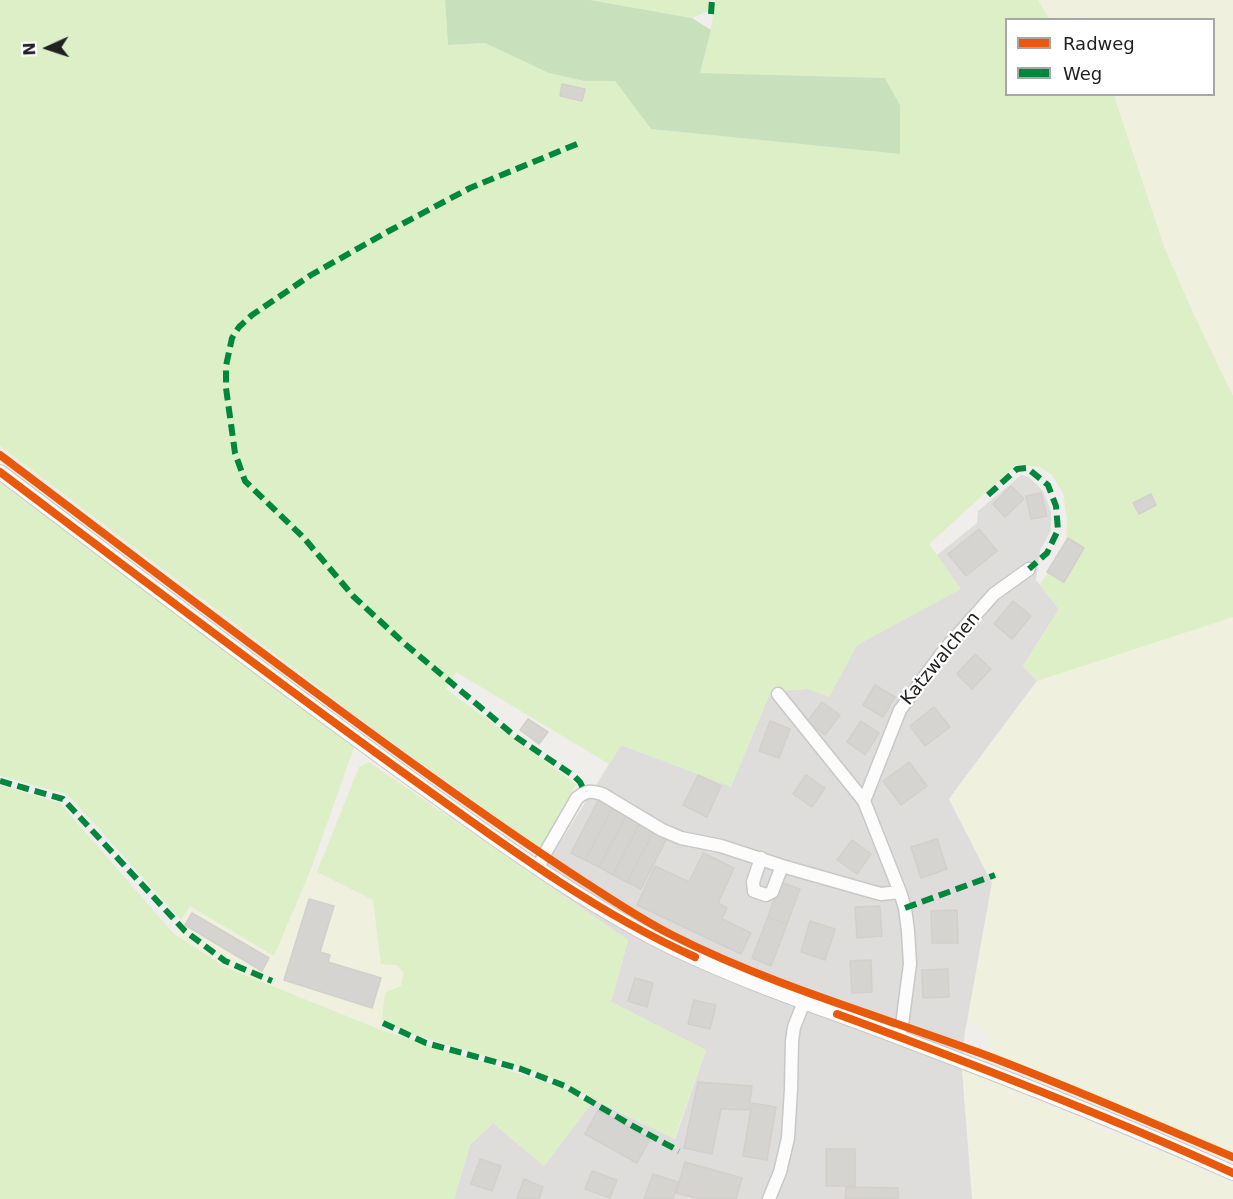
<!DOCTYPE html>
<style>
body{margin:0}
#map{position:relative;width:1233px;height:1199px;overflow:hidden;background:#efeeea;font-family:"DejaVu Sans",sans-serif}
canvas{display:block}
.legend{position:absolute;left:1005px;top:18px;width:210px;height:78px;box-sizing:border-box;background:#fff;border:2px solid #a6a6a6;margin:0;padding:8px 10px;list-style:none;font-size:18px;color:#212121}
.legend li{display:flex;align-items:center;gap:12px;height:30px}
.legend b{width:30px;border:2px solid #a6a6a6}
.north{position:absolute;left:18px;top:18px;width:60px;height:60px;-webkit-text-stroke:4px #fff;paint-order:stroke;rotate:267deg;font-size:16px;font-weight:700;line-height:24px;text-align:center;color:#212121}
.north::after{content:'';display:block;margin:auto;width:21px;height:27px;background:#212121;clip-path:polygon(50% 0,100% 100%,50% 72%,0 100%)}
</style>
<div id="map">
<canvas width="1233" height="1199"></canvas>
<ul class="legend">
<li><b style="height:8px;background:#e8590c"></b>Radweg</li>
<li><b style="height:8px;background:#00873e"></b>Weg</li>
</ul>
<div class="north">N</div>
</div>
<script>
const ctx = document.querySelector('canvas').getContext('2d');
ctx.lineJoin = 'round';
function paint(path, color) {
  ctx.fillStyle = color;
  ctx.fill(path, 'evenodd');
}
function stroke(path, color, width, dash) {
  ctx.strokeStyle = color;
  ctx.lineWidth = width;
  ctx.lineCap = dash ? 'butt' : 'round';
  ctx.setLineDash(dash || []);
  ctx.stroke(path);
}
function write(font, color, halo, rows, align = 'center') {
  ctx.font = font + ' "DejaVu Sans",sans-serif';
  ctx.lineWidth = 4.5;
  ctx.setLineDash([]);
  ctx.textBaseline = 'middle';
  ctx.strokeStyle = halo;
  ctx.fillStyle = color;
  for (const [text, x, y, turn = 0] of rows) {
    ctx.save();
    ctx.translate(x, y);
    ctx.rotate((+turn || 0) * Math.PI / 180);
    ctx.textAlign = isNaN(turn) ? turn : align;
    if (halo) ctx.strokeText(text, 0, 0);
    ctx.fillText(text, 0, 0);
    ctx.restore();
  }
}
paint(new Path2D(`
 M1021,475L1029,477L1043,491L1051,511V530L1040,551L1036,580L1059,609L1023,666L1037,681L949,799L992,883L967,1022L965,1030L962,1069L972,1199H454L470,1145L493,1123L544,1166L594,1100L675,1139L706,1050L611,1002L628,940L538,878L621,745L731,786L771,691L808,689L829,696L857,645L960,589L937,555L977,523L978,511Z`), '#dedddb');
paint(new Path2D(`
 M1038,0H1233V396L1194,315L1164,247L1125,130L1114,95L1214,94V20H1083L1079,15L1071,19H1049Z
 M1233,617V1154L989,1053V1044L984,1032L978,1026L967,1023L992,883L949,799L1037,681Z
 M311,869L373,900L381,964L397,965L404,973L401,986L382,1018L381,1030L225,967L174,934L190,906L274,956Z
 M962,1069L1177,1159L1233,1184V1199H973Z`), '#eff0dd');
paint(new Path2D(`
 M0,0H445L448,45L485,43L550,73L584,81H615L651,129L900,154V105L885,78L700,73L711,30L715,0H1038L1049,19L1006,20V94L1114,95L1125,130L1164,247L1194,315L1233,396V617L1037,681L1023,666L1059,609L1040,585L1066,543L1067,519L1063,493L1052,475L1040,467L1016,465L929,544L961,589L857,645L829,697L808,689L771,691L731,787L622,745L609,764L456,672L446,689L576,784L541,849L371,727L0,446Z
 M590,0H710L709,10L692,18Z
 M0,482L354,747L311,869L274,956L190,906L181,920L67,794L0,776Z
 M369,762L628,940L611,1002L706,1050L674,1139L545,1075L400,1030L389,1025L382,1018L385,993L401,986L404,973L397,965L381,964L373,900L317,872L359,767Z
 M0,785L60,803L174,934L225,967L381,1030L564,1088L591,1104L544,1166L493,1123L470,1145L454,1199H0Z`), '#dcefc7');
paint(new Path2D(`
 M445,0H590L692,18L711,30L700,73L885,78L900,105V154L651,129L615,81H584L549,73L485,43L448,45Z`), '#c9e0bd');
const building = new Path2D(`
 M562,84L585,89L582,101L560,96Z
 M1011,486L1024,499L1005,517L993,504Z
 M1041,493L1047,516L1031,519L1026,496Z
 M1151,494L1156,505L1139,514L1133,503Z
 M979,529L997,551L966,576L948,554Z
 M1068,538L1084,548L1064,582L1047,572Z
 M1013,601L1031,616L1012,639L994,624Z
 M975,654L991,669L972,689L957,674Z
 M875,685L895,697L883,717L863,705Z
 M822,702L840,715L825,735L807,722Z
 M934,707L950,727L925,746L910,726Z
 M528,719L548,732L539,744L520,730Z
 M770,721L790,729L779,758L759,751Z
 M861,721L879,733L865,755L847,742Z
 M909,762L927,786L901,805L883,781Z
 M698,775L721,786L707,817L683,805Z
 M806,775L825,788L812,807L793,794Z
 M600,797L614,805L585,860L571,853Z
 M614,805L628,812L599,867L585,860Z
 M628,812L642,819L613,875L599,867Z
 M642,819L656,827L627,882L613,875Z
 M656,827L669,834L641,889L627,882Z
 M937,839L947,869L921,878L911,847Z
 M852,840L871,854L857,874L837,860Z
 M703,853L734,868L718,903L727,908L722,919L751,933L741,954L637,905L655,866L689,882Z
 M780,882L800,889L787,924L768,917Z
 M309,899L334,906L320,952L330,955L328,962L381,978L372,1008L284,980Z
 M880,906L882,936L857,938L855,907Z
 M957,910L958,943H932L931,911Z
 M192,913L269,958L262,971L185,925Z
 M768,917L787,924L771,966L752,958Z
 M810,921L835,929L825,960L801,952Z
 M871,960L872,992L852,993L850,961Z
 M948,969L949,997L923,998L922,970Z
 M635,978L653,983L647,1007L628,1001Z
 M694,1000L716,1005L710,1029L688,1024Z
 M698,1082L752,1086L749,1110L721,1109L712,1154L684,1148Z
 M752,1103L776,1107L767,1160L743,1156Z
 M598,1110L650,1139L637,1163L585,1134Z
 M826,1149H855V1186H826Z
 M480,1159L501,1166L492,1191L471,1184Z
 M685,1162L742,1178L736,1199H700L676,1193Z
 M592,1171L617,1180L610,1198L585,1189Z
 M653,1174L678,1182L673,1199H644Z
 M524,1179L543,1187L539,1199H517Z
 M846,1187L898,1188V1199H845Z`);
paint(building, '#d6d4d1');
stroke(building, '#d3cfcb', 1.5);
const minor = new Path2D(`
 M778,694L864,801L900,892L905,908L908,931L910,964L902,1025L898,1036
 M864,801L900,710L946,648L994,594L1029,569
 M761,858L753,882L754,891L766,895L772,892L782,866
 M538,868L544,855L577,798C586,791 591,790 602,794L662,830L681,838L721,846L782,866L870,891L881,894L900,892
 M769,1199L780,1172L788,1138L791,1089L792,1041L794,1027L804,1002`);
const tertiary = new Path2D(`
 M0,472C134,573 267,675 403,773C488,834 573,897 667,945C742,982 823,1008 901,1038C1013,1080 1124,1124 1233,1173`);
stroke(minor, '#c8c8c6', 15);
stroke(tertiary, '#c8c8c6', 16);
stroke(minor, '#fdfcfc', 12);
stroke(tertiary, '#fdfcfc', 14);
stroke(new Path2D(`
 M711,14L712,0
 M577,144L470,188L387,232L311,275L252,315L239,327L232,338L226,366V388L235,453L245,481L304,538L354,597L405,644L516,737L574,776L580,782L585,792
 M988,495L1017,469L1027,468L1048,485L1056,506L1058,530L1047,553L1029,569
 M0,781L63,799L185,931L225,961L272,981
 M905,908L995,875
 M383,1023L426,1043L521,1069L565,1086L631,1125L679,1151`), '#00873e', 6, [12, 6]);
stroke(new Path2D(`
 M0,455C142,562 282,670 426,773C479,811 532,848 586,883C614,901 642,920 672,935C770,985 877,1015 980,1053C1066,1085 1149,1122 1233,1157
 M0,472C135,574 270,677 408,776C500,842 591,910 695,957
 M837,1014C971,1063 1104,1114 1233,1173`), '#e8590c', 8);
write('18px', '#212121', '#fff', [
 ["Katzwalchen",941,659,-51]
]);
</script>
